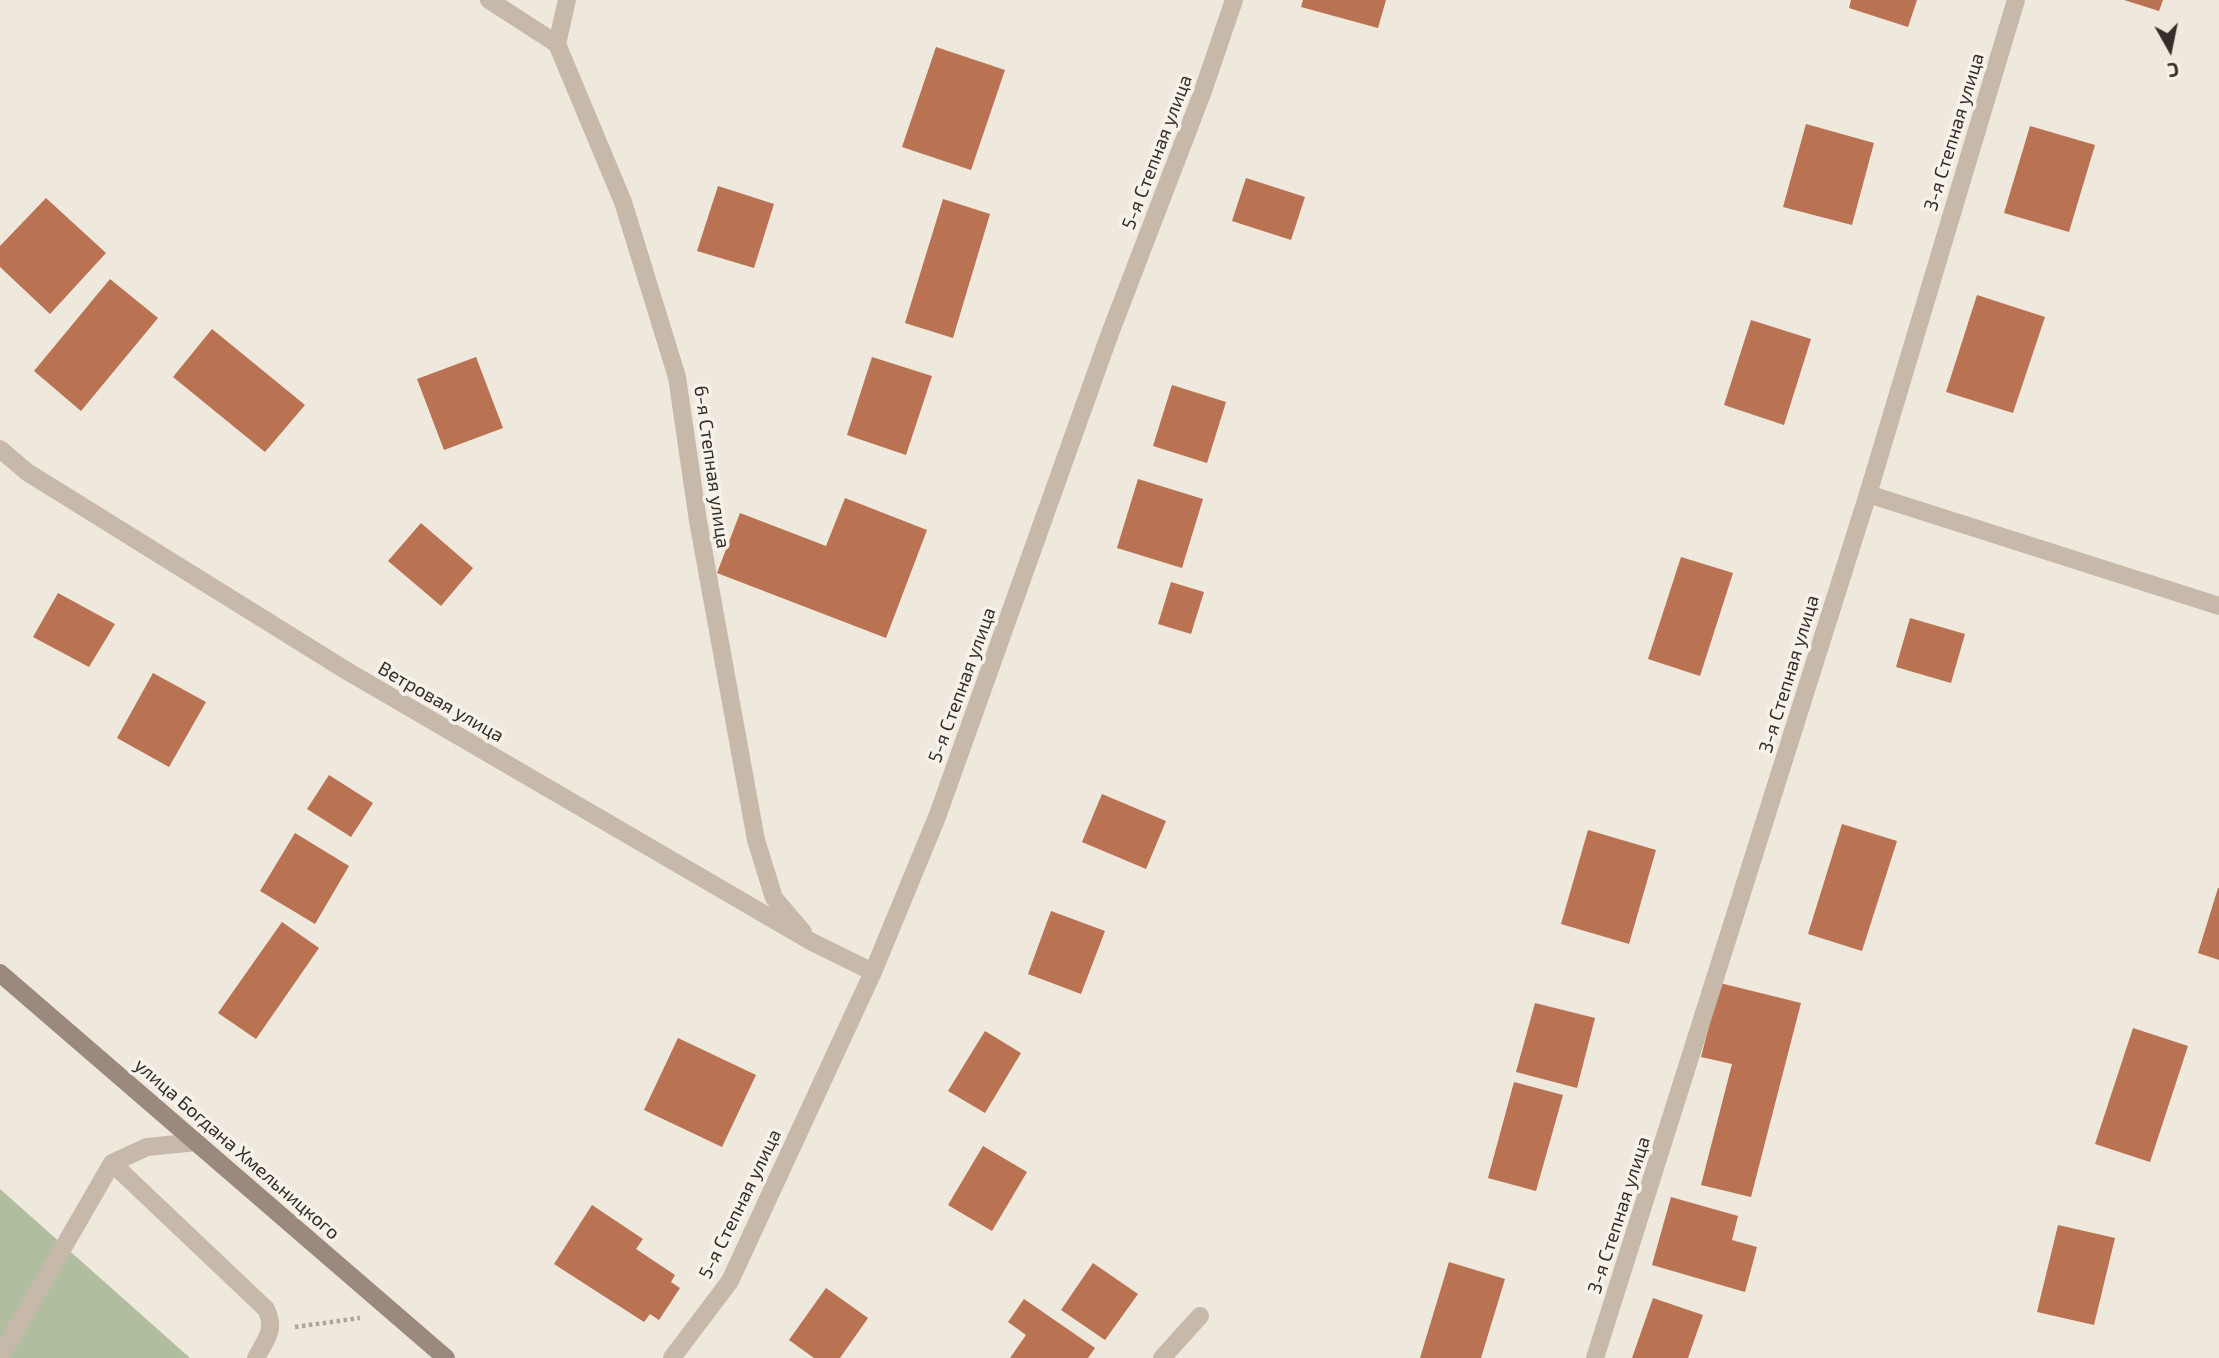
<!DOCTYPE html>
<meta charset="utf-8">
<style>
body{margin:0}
#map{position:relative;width:2219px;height:1358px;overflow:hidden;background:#efe8dd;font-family:"Exo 2",sans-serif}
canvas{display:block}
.north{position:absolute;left:2135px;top:14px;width:70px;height:70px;-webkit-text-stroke:5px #f7f2e9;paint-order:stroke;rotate:171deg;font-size:19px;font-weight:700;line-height:28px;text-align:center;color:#352d29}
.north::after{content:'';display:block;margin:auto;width:24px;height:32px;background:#352d29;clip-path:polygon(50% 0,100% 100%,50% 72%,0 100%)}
</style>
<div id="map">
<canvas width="2219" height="1358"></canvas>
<div class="north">С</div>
</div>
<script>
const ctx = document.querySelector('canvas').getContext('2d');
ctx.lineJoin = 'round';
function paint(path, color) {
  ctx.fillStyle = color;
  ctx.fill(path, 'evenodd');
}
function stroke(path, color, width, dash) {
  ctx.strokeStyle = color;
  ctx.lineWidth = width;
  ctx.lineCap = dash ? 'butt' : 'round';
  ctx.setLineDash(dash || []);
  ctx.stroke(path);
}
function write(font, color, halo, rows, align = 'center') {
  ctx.font = font + ' "Exo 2",sans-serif';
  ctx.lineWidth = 7;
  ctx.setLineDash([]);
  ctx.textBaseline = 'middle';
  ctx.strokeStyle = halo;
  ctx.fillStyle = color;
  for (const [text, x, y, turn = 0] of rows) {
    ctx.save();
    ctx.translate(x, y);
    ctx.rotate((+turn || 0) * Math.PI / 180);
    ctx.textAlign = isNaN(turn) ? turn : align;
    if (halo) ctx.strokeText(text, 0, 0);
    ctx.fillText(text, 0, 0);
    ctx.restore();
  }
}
paint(new Path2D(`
 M0,1189L190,1358H0Z`), '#b1bd9f');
paint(new Path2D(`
 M1303,0H1386L1378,28L1301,7Z
 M1851,0H1917L1908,27L1849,8Z
 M2124,0H2163L2159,11Z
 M936,47L1005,70L971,170L902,147Z
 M1806,124L1874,143L1852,225L1783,207Z
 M2030,126L2095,145L2069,232L2004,213Z
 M1246,178L1305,197L1291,240L1232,221Z
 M718,186L774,204L754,268L697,251Z
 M46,198L106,253L50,314L0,267V246Z
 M943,199L990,214L953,338L905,323Z
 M110,279L158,318L81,411L34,371Z
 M1977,295L2045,317L2013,413L1946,392Z
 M1751,320L1811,339L1784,425L1724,405Z
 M212,329L305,405L265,452L173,377Z
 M476,357L503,428L444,450L417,379Z
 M872,357L932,376L906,455L847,435Z
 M1172,385L1226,402L1207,463L1153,446Z
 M1138,479L1203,499L1182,568L1117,548Z
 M845,498L927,530L886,638L717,573L740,513L826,546Z
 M421,523L473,568L441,606L388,561Z
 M1681,557L1733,573L1700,676L1648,659Z
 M1171,582L1204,592L1191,634L1158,624Z
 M58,593L115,624L89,667L33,637Z
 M1910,618L1965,634L1951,683L1896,667Z
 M153,673L206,702L169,767L117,738Z
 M329,775L373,803L351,837L307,809Z
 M1102,794L1166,821L1146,869L1082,842Z
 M1842,824L1897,841L1862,951L1808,934Z
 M1588,830L1656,850L1629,944L1561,924Z
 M295,833L349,866L315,924L260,891Z
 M2218,888H2219V960L2198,953Z
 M1051,911L1105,931L1081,994L1028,974Z
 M282,922L319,948L256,1039L218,1013Z
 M1720,983L1801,1003L1751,1197L1701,1185L1732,1064L1701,1057Z
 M1535,1003L1595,1018L1577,1088L1516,1072Z
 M2133,1028L2188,1046L2150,1162L2095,1144Z
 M985,1031L1021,1053L985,1113L948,1091Z
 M678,1038L756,1075L722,1147L644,1110Z
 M1514,1082L1563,1095L1536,1191L1488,1178Z
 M983,1146L1027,1172L992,1231L948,1205Z
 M1671,1197L1738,1216L1732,1240L1757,1247L1745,1292L1652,1265Z
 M592,1205L643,1239L636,1249L675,1275L671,1282L680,1288L659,1320L650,1314L644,1322L554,1264Z
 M2058,1225L2115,1238L2094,1325L2037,1312Z
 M1449,1262L1505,1279L1481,1358H1420Z
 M1093,1263L1138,1294L1105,1340L1061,1310Z
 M826,1288L868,1318L840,1358H814L789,1340Z
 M1653,1298L1703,1315L1688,1358H1632Z
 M1024,1299L1095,1348L1088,1358H1010L1026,1335L1008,1322Z`), '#b97252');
stroke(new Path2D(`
 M295,1327L360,1318`), '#b2a395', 4.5, [3.5, 3.5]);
stroke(new Path2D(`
 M489,0L557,44
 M567,0L557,44L623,202L677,377L698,521L756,840L774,898L803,932
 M0,449L27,472L347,671L812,942L873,972
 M1868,494L2219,606
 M112,1163L266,1309C276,1330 266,1339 256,1358
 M0,1357L112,1163L147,1147L197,1142
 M672,1358L730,1281L873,972L937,817L1109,336L1203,91L1234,0
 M1162,1358L1200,1316
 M1595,1358L1868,494L2016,0`), '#c6b9aa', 18);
stroke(new Path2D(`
 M0,973L446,1358`), '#9a897c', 18);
write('19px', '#352d29', '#f7f2e9', [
 ["3-я Степная улица",1954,132,-73],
 ["5-я Степная улица",1157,152,-69],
 ["6-я Степная улица",712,467,82],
 ["3-я Степная улица",1789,674,-73],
 ["5-я Степная улица",962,685,-70],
 ["Ветровая улица",441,702,30],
 ["улица Богдана Хмельницкого",237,1149,41],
 ["5-я Степная улица",740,1204,-64],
 ["3-я Степная улица",1619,1215,-72]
]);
</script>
